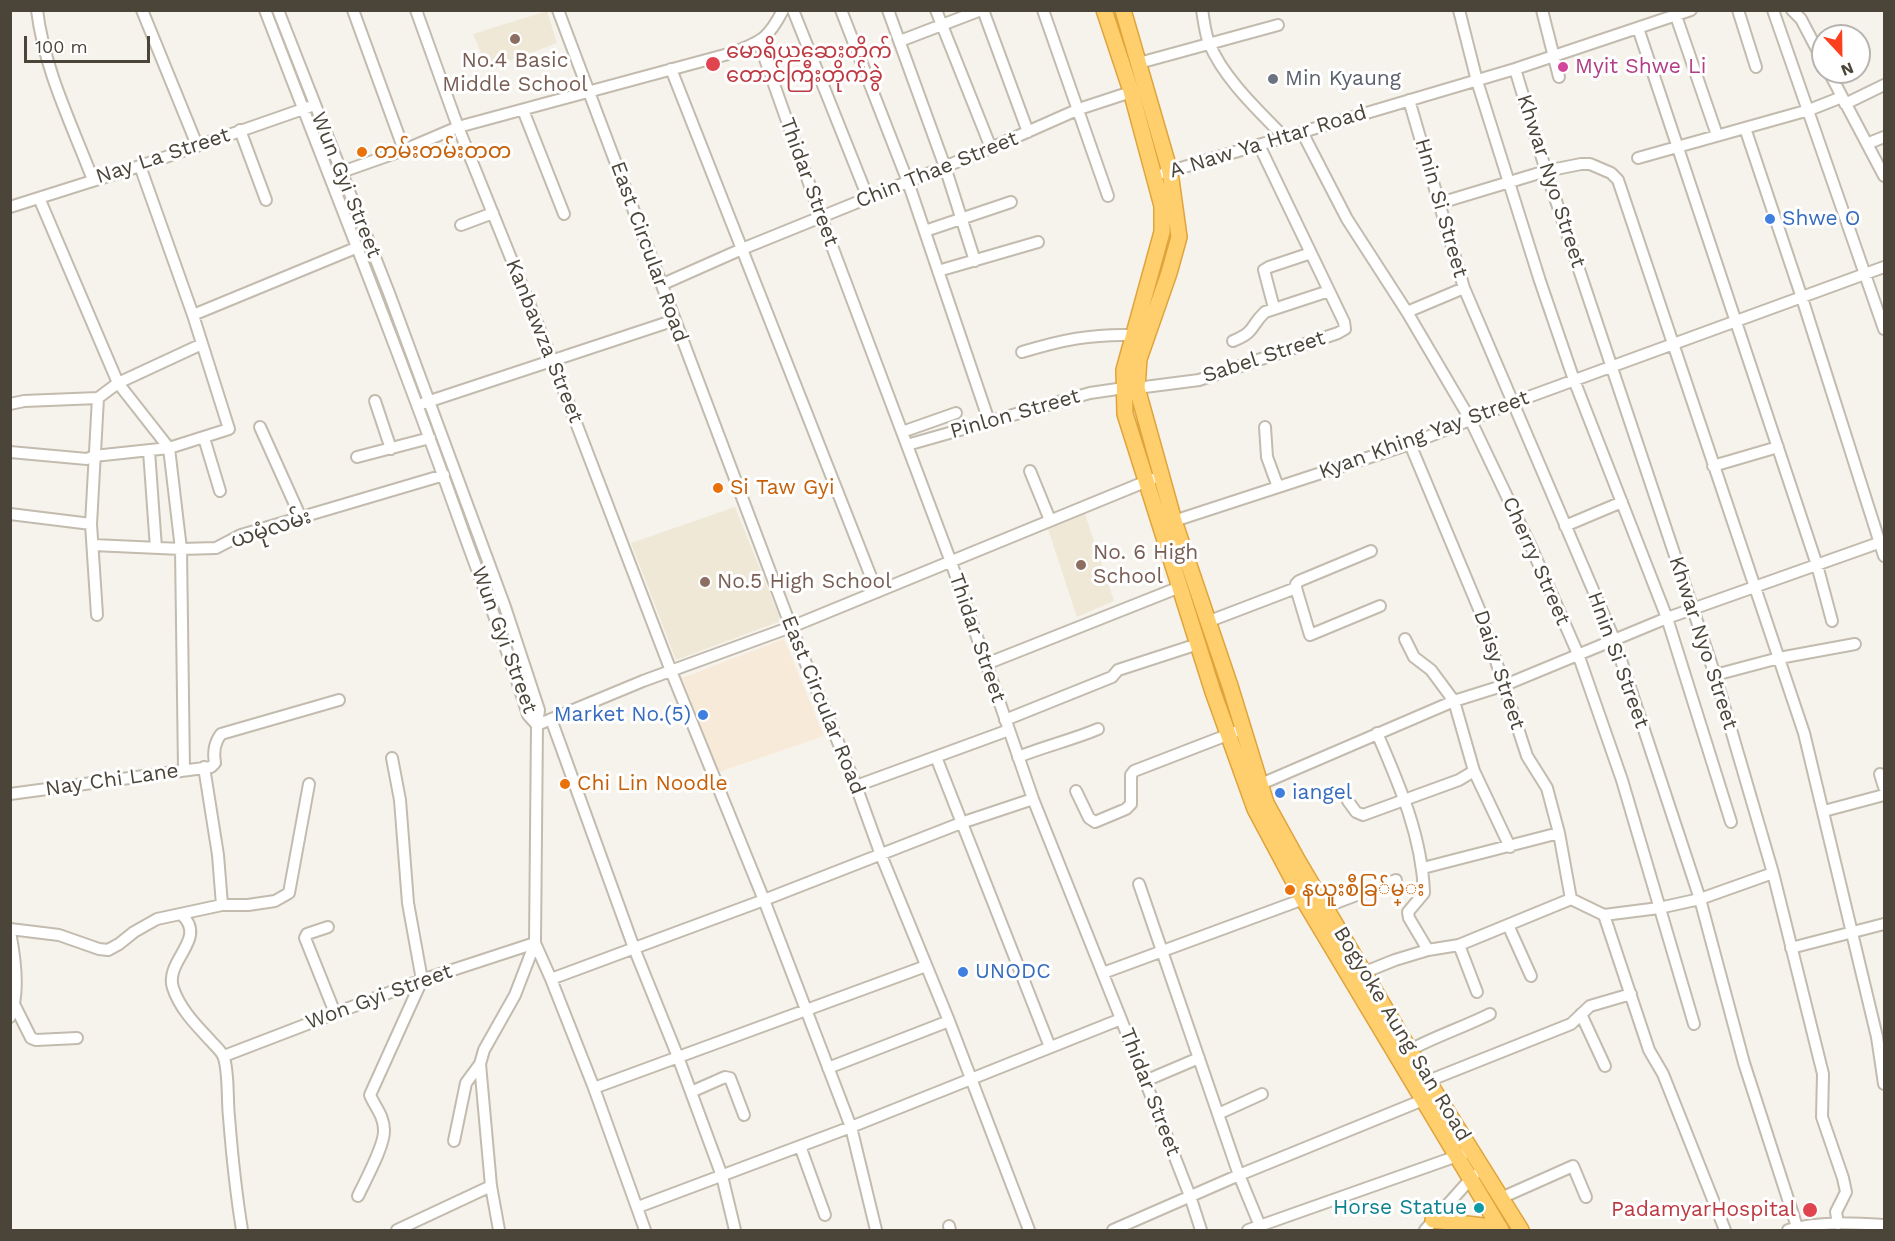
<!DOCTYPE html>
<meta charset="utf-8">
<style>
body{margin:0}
#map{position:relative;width:1895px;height:1241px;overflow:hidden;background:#f6f3ec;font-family:"Work Sans",sans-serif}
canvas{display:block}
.frame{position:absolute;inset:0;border:12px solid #4b4439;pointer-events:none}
.north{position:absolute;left:1811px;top:24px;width:60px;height:60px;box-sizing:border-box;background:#fff;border:2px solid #b7b4b0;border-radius:50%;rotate:158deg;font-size:16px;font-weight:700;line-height:24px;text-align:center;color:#4b4439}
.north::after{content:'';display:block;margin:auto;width:21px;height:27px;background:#fc3f1d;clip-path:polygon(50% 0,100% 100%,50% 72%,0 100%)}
.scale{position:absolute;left:24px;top:36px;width:126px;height:27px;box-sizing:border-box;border:3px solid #4b4439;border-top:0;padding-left:8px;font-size:18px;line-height:21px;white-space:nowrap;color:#4b4439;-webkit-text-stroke:4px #fff;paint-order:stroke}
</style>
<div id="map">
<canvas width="1895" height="1241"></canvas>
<div class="frame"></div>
<div class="north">N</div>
<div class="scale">100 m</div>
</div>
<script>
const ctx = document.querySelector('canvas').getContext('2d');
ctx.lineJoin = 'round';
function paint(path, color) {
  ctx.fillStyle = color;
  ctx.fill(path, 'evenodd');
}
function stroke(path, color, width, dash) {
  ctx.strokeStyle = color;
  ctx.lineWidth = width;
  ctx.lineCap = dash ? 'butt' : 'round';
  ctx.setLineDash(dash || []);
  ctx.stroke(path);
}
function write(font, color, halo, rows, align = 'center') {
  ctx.font = font + ' "Work Sans","Noto Sans Myanmar",sans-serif';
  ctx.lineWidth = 6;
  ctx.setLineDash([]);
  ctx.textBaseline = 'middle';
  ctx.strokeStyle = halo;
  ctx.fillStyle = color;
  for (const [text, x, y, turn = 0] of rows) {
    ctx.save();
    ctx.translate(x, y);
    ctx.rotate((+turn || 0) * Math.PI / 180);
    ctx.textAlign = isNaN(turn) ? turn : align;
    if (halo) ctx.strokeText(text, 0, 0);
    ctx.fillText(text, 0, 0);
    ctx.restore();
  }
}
paint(new Path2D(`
 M784,639L824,736L719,772L682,678Z`), '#f7ead8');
paint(new Path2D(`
 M547,11L557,43L488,69L473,34Z
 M735,507L781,621L676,660L631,543Z
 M1085,514L1114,601L1077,617L1048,529Z`), '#efe8d6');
const minor = new Path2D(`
 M37,10C44,69 72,125 93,180
 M142,10L197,145
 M265,10C332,184 401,356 463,531C485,592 509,652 528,715L537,725
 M278,10L389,293L505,607L539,710L537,725L535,943L515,995L484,1050L480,1064L491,1186L499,1230
 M353,10L404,150
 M416,10L458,127L552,360L671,671L764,900L851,1127L876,1230
 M558,10L791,627L856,786L881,855L949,1021L1029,1230
 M793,10L868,198
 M841,10L908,182L989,421
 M888,10L945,167L975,261
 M936,10L991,148
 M983,10L1028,132
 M1043,10L1108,196
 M1202,10C1204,21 1205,33 1209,43C1224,79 1258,110 1285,138
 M1459,10L1477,81L1540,281L1574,380L1667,618L1731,822
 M1542,10L1559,77
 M1738,10L1756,67
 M1773,10L1884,329
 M1792,10L1801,19L1823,61
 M1676,16L1717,135
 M1638,28L1817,565L1832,621
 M900,41L981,10
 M759,42L821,217L951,562L1033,799L1121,1019L1190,1196L1201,1230
 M1139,63L1278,25
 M671,69L877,592
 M1515,69L1546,171L1715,675L1773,873L1823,1074L1822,1117L1843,1178L1846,1192L1836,1212L1838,1224
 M1829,72L1884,176
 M1409,100L1464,288L1614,639L1700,899L1744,1063L1798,1230
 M1845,104L1884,85
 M523,110L564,214
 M1745,128L1802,298L1884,556
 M240,130L266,200
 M1302,132L1347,219L1407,312L1470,419L1532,549L1578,654L1622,780L1694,1024
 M1869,143L1884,137
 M1638,158L1809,110L1842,97
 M1164,173L1515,69L1691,10
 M336,174L404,150L458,127L732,53C762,41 768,39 783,10
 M39,198L118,383L169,448L181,549L184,770
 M1440,203L1546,171L1581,164H1590L1611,173L1618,180L1804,733L1877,1037L1884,1084
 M10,207L140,166L309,107
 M461,225L493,213
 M925,231L1011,202
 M938,271L1038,242
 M663,284L742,249L991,148L1079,109L1137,90
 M1274,308L1264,270L1269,267L1311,253
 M1407,312L1464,288
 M193,315L358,247
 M1233,341C1257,331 1249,327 1265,312L1329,291
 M1022,352C1062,340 1090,334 1132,335
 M375,401L391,449
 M424,403L675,320
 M10,404L24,401L98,398L118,383L202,344
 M260,427L301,518
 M1265,427L1267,457L1278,487
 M902,432L956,413
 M204,438L220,491
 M1410,444L1479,609L1527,756L1547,788L1559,833L1571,899
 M907,445L1090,393L1124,388H1137L1199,380L1338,333L1345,329L1344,322L1259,145
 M149,451L156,548
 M10,452L87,459L94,456L169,448L229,429L193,315L140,166
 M357,457L430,438
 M1713,466L1778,447
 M1030,471L1050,520
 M10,514L91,524
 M1174,521L1410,444L1512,403L1884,267
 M1565,526L1622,502
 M93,545L181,549L216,548L241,535L444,475
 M1296,588V584L1299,581L1371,551
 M97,615L91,524L98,398
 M1207,622L1296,588L1310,635L1380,606
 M1405,639L1414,657L1431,670L1454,701L1474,771L1510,847
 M986,664L1180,587
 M1715,675L1779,658L1855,644
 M551,719L634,948L678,1057L722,1176L735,1230
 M1005,720L1112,677L1118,670L1198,644
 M537,725L643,681L791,627L1152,479
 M1377,733C1399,784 1422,836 1424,893L1408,912L1409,918L1428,950
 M936,757L1050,1047
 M1018,757C1045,746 1072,740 1098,729
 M204,767L218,855L222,905
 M1880,774L1884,787
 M856,786L1009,730
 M1254,787L1454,701L1505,685L1667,618L1884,541
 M1076,791L1089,818L1095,822L1126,809L1131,804V775L1134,771L1235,732
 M10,794L211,767L215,763C213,752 214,743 221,734L339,700
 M1348,801L1356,812L1363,815L1459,780L1474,771
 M1824,811L1884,795
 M1423,868L1559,833
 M1139,884L1239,1175L1260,1226
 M1325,907L1396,880
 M181,914C209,939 164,960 173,988C180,1009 196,1025 210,1040C214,1045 222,1051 224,1058C229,1075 227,1099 229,1117C232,1155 236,1193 242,1230
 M1604,915L1649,1050L1663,1074L1725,1230
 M1508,925L1531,976
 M328,927L307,934L305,938L335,1013
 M10,929L59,935L99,949L108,950L119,944L134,932L157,919L222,905H248L275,901L289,893L309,784
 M10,932C15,957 20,994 10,1017
 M535,943L551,979L594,1088L645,1230
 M1459,945L1477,992
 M1791,948L1884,924
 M1103,973L1309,897
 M1360,974L1395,960L1428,950L1459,945L1571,899L1604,915L1659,908L1700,899L1773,873
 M551,979L764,900L961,823L1033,799
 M15,1006L31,1038L36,1040L77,1038
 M1581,1014L1605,1066
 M1410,1050C1436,1036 1464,1027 1490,1014
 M224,1056L422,980L535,943
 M828,1068L949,1021
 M1145,1081L1199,1058
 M1428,1081L1571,1024L1590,1006L1631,994
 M594,1088L926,966
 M691,1092L725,1077L730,1078L744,1115
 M1218,1114L1262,1094
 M454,1141L466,1083L480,1064
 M800,1146L825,1215
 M358,1196C365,1181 385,1145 384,1130C384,1116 375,1107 370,1095L422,980L408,903L400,800L392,758
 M1501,1198L1573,1166L1586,1197
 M638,1207L851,1127L1121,1019
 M949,1226L950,1230
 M397,1230L491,1186
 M1113,1230L1239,1175L1428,1098
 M1248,1230L1463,1154
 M1425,1230L1474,1175
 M1788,1230C1818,1221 1854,1223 1884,1225`);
const highway = new Path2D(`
 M1104,10L1131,91L1162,206V232L1124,370L1125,414L1213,692L1255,809L1303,899L1501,1230
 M1123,10L1170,172L1179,237L1169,273L1139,359L1137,388L1174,521L1230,686L1266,803L1298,861L1428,1081L1521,1230
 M1433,1220L1500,1228`);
stroke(minor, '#c2bbae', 14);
stroke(highway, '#e0a43c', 18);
stroke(minor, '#fff', 10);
stroke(highway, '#ffcf6e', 15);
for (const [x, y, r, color] of [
 [515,39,6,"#8d6e63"],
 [713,64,8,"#e0444e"],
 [1563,67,6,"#d1479c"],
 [1273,79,6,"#6b7280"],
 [362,152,6,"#e8710a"],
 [1770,219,6,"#3f7fe0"],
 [718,488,6,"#e8710a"],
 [1081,565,6,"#8d6e63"],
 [705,582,6,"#8d6e63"],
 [703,715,6,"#3f7fe0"],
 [565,784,6,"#e8710a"],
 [1280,793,6,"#3f7fe0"],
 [1290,890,6,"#e8710a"],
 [963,972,6,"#3f7fe0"],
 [1479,1208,6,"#0f9aa8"],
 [1810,1210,8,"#e0444e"]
]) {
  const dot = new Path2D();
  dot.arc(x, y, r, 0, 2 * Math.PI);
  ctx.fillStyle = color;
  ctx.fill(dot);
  stroke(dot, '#fff', 2);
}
write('21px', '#be3a42', '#fff', [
 ["မောရိယဆေးတိုက်",726,52],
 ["တောင်ကြီးတိုက်ခွဲ",726,76],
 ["PadamyarHospital",1796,1210,"right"]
], 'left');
write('21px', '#785e54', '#fff', [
 ["No.4 Basic",515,61,"center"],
 ["Middle School",515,85,"center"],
 ["No. 6 High",1093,553],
 ["School",1093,577],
 ["No.5 High School",717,582]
], 'left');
write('21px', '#b23c85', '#fff', [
 ["Myit Shwe Li",1575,67]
], 'left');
write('21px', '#5b616d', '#fff', [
 ["Min Kyaung",1285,79]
], 'left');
write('21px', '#4b4439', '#fff', [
 ["A Naw Ya Htar Road",1268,142,-17],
 ["Nay La Street",163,156,-18],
 ["Chin Thae Street",937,170,-22],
 ["Khwar Nyo Street",1551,181,72],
 ["Thidar Street",809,182,70],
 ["Wun Gyi Street",346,185,68],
 ["Hnin Si Street",1441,208,74],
 ["East Circular Road",649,252,70],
 ["Kanbawza Street",544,341,68],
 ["Sabel Street",1264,357,-18],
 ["Pinlon Street",1015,414,-16],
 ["Kyan Khing Yay Street",1424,435,-20],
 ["ယမုံလမ်း",271,529,-18],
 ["Cherry Street",1536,561,66],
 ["Thidar Street",977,638,71],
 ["Wun Gyi Street",504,640,70],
 ["Khwar Nyo Street",1703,643,72],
 ["Hnin Si Street",1618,660,70],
 ["Daisy Street",1499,670,72],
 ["East Circular Road",823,705,68],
 ["Nay Chi Lane",112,780,-8],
 ["Won Gyi Street",379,997,-20],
 ["Bogyoke Aung San Road",1402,1034,59],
 ["Thidar Street",1150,1092,69]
]);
write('21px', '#c56008', '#fff', [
 ["တမ်းတမ်းတတ",374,152],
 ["Si Taw Gyi",730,488],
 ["Chi Lin Noodle",577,784],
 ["နယူးစီခြ်မ္း",1302,890]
], 'left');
write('21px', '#366cbe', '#fff', [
 ["Shwe O",1782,219],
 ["Market No.(5)",691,715,"right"],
 ["iangel",1292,793],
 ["UNODC",975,972]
], 'left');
write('21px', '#0d838f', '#fff', [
 ["Horse Statue",1467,1208]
], 'right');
</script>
